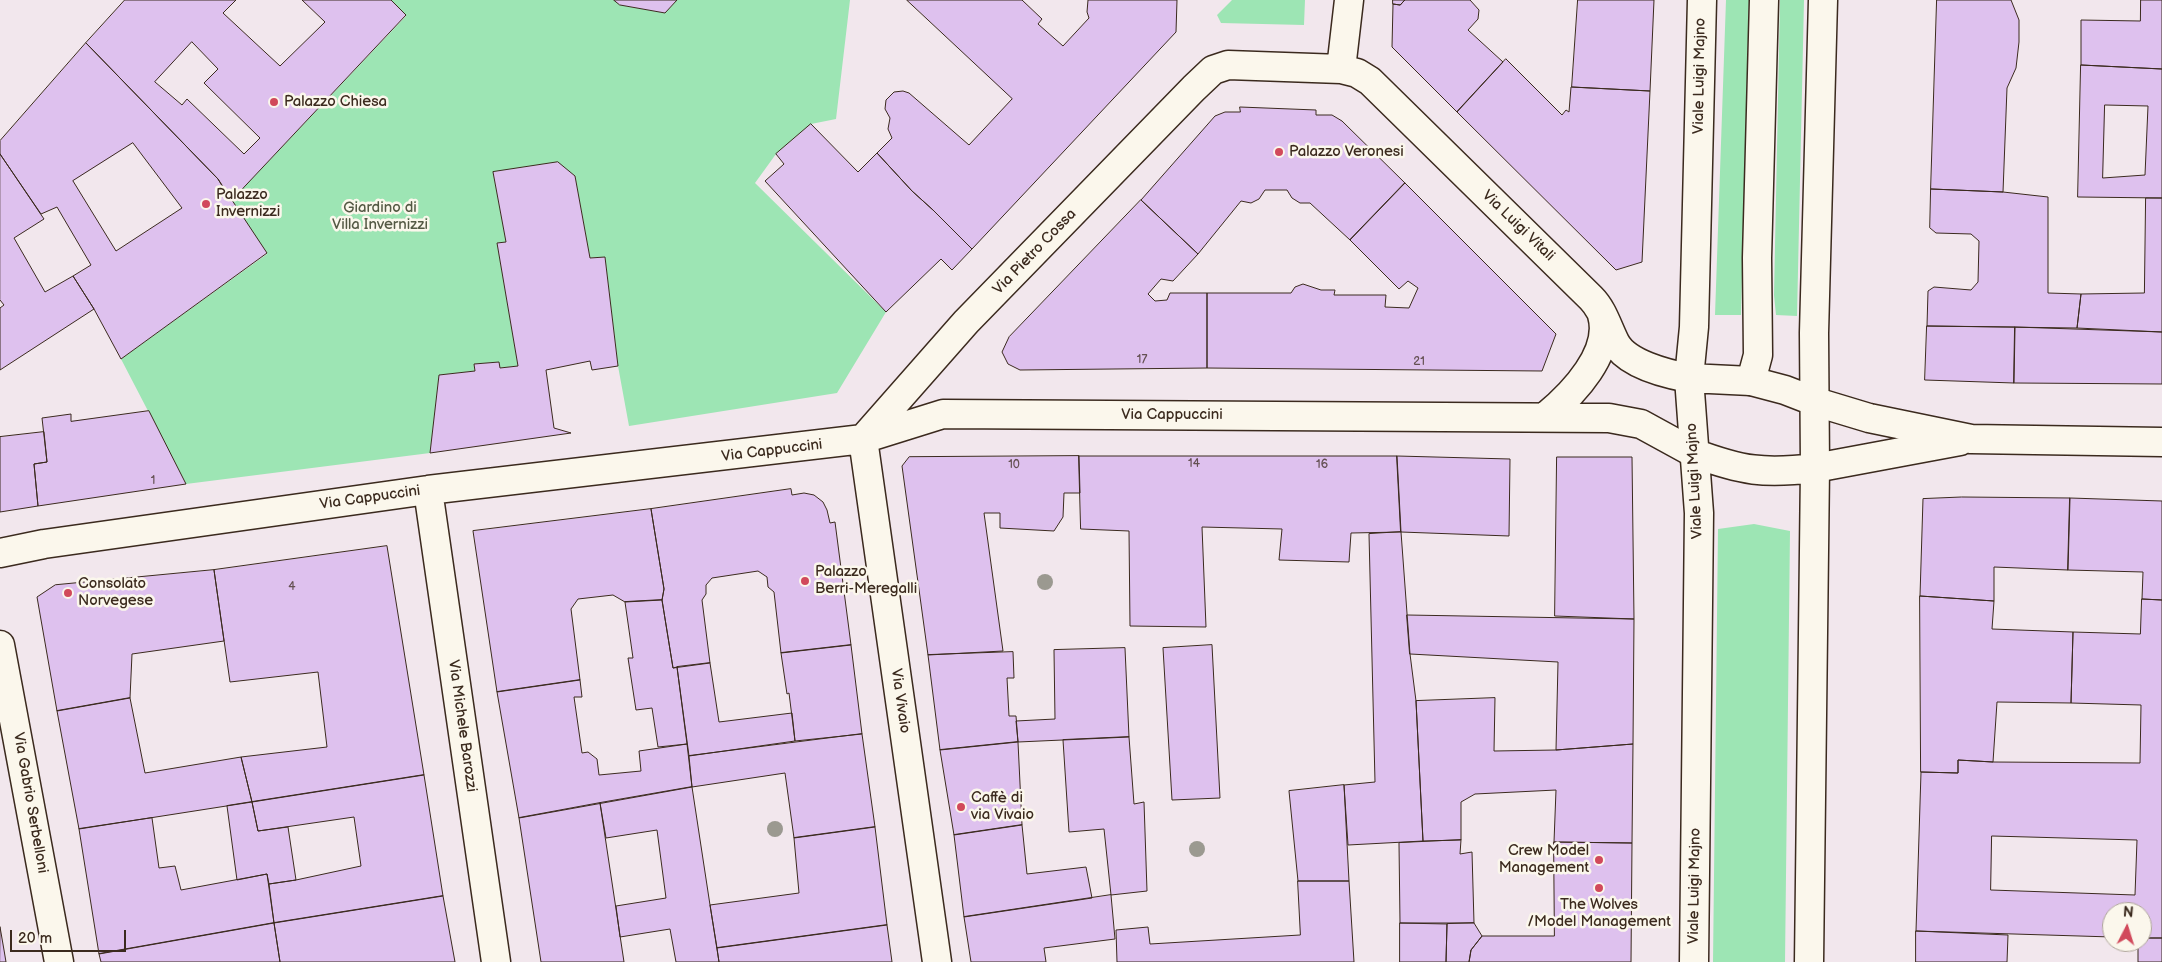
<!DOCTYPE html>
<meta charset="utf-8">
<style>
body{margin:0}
#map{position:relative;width:2162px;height:962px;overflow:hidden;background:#f2e7ed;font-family:"Balsamiq Sans",sans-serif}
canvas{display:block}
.north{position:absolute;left:2102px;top:902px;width:50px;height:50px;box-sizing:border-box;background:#fbf7ec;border:1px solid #aea59a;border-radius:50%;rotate:5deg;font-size:14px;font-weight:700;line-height:20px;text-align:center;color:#3b2a1e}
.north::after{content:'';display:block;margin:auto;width:18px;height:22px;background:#d1495b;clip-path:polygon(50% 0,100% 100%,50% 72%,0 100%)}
.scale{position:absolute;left:10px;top:930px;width:116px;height:22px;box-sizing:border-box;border:2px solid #3b2a1e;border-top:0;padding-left:6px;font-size:15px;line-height:18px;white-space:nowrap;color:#3b2a1e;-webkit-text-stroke:4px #fbf7ec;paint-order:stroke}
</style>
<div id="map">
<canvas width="2162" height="962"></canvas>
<div class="north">N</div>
<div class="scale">20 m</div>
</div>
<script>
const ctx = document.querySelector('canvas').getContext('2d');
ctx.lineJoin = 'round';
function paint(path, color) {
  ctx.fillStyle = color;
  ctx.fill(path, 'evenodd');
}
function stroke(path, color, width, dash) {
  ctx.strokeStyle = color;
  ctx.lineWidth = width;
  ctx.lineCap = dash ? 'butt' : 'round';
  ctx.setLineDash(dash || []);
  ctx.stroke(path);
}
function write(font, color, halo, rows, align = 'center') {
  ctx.font = font + ' "Balsamiq Sans",sans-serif';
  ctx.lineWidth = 5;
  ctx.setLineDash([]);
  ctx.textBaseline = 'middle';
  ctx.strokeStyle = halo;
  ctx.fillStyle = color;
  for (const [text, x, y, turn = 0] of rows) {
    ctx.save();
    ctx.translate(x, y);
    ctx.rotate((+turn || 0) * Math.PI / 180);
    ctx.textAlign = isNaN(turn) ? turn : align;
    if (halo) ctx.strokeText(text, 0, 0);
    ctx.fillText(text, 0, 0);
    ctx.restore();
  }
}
paint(new Path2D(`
 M391,0H614L620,5L665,13L677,0H850L836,119L811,124L776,154L755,183L886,312L837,393L629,426L618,366L605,257L590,258L575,176L557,162L493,172L506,242L497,243L518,366L500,368L499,362L474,364L475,371L439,375L430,453L186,484L121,359L267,254L231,201L406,16Z
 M1232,0H1305L1304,25L1221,23L1217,15Z
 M1726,0H1749L1741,315H1715Z
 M1780,0H1804L1797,316L1776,315L1774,295Z
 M1754,524L1790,531L1785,962H1713L1718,529Z`), '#9de5b4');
const building = new Path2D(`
 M125,0H236L223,13L280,66L325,22L302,0H391L406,15L231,201L218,179L86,43ZM192,42L218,69L204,83L260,138L244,154L187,99L182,105L155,82Z
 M614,0H677L665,13L620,5Z
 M907,0H1022L1042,19L1038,24L1063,46L1089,18L1087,12L1088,0H1177L1176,32L972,249L933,210L912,191L877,153L892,138L888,129L890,118L885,109L886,100L894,92L903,91L909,93L969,145L1012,99Z
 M1393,0H1405L1400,5L1393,4Z
 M1405,0H1470L1479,10L1478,19L1468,30L1503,62L1457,112L1392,47L1393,4L1400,5Z
 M1578,0H1654L1650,91L1572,87Z
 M1937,0H2011L2019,20V42L2016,68L2007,88L2003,192L1931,189Z
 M2141,0H2162V69L2081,65V20L2140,21Z
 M86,43L218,179L267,253L121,359L94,309L73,276L91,265L57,207L41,214L0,154V141ZM133,143L182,208L116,251L73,181Z
 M1506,59L1562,115L1566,110L1569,112L1571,87L1650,91L1642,262L1616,270L1457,112Z
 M2081,65L2162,69V198L2078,197ZM2105,105L2148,106L2145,175L2103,178Z
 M1240,107L1316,110V115H1332L1342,121L1405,183L1350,240L1310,203H1300L1292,198L1287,190H1265L1259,199L1251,203L1241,201L1198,254L1141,200L1215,116L1225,112H1240Z
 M811,124L858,172L877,153L912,191L933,210L972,249L952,270L941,259L886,312L765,181L784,164L776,154Z
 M0,154L44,219L14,238L45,292L73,276L94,309L0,370V308L4,305L0,300Z
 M558,162L575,176L590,258L605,257L618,366L592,370L590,361L546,370L554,428L571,433L430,453L439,375L475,371L474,364L499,362L500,368L518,366L497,243L506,242L493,172Z
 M1405,183L1556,334L1542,371L1207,368V293H1291L1295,287L1303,284L1321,290H1335L1334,295H1386L1385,307L1409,308L1418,288L1408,281L1399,289L1350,240Z
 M1931,189L2003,192L2048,197V293L2081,294L2077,328L1927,326L1928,291L1934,287L1971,290L1978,282L1979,241L1971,234L1936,233L1930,228Z
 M2146,198H2162V332L2077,328L2081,294L2144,293Z
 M1141,200L1198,254L1173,281L1161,279L1148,294L1155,301L1167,300L1170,293H1207V368L1020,370L1008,364L1002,352L1009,337Z
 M1927,326L2015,327L2014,383L1925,380Z
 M2015,327L2162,332V384L2014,383Z
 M149,411L186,484L38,506L34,464L47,462L42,418L71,414V421Z
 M44,432L47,462L34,464L38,506L0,512V437Z
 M1079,456H1397L1401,532L1351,533L1349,562L1279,560L1282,529L1202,527L1206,627L1130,626L1129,531L1081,529Z
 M1079,456L1080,493H1064L1063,517L1054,531L1000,528V513H984L1003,651L928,655L902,466L909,457Z
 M1397,456L1510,459L1509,536L1401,532Z
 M1557,457H1632L1634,619L1555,616Z
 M791,489L792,495L804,493L814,495L823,502L827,510L830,523L835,522L851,645L781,653L774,592L768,587L767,577L758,571L712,578L706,585V594L702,600L710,663L673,668L662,600L664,589L651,509Z
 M1962,497L2070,498L2068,570L1994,567V601L1920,596L1923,499Z
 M2070,498L2162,501V600L2142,599L2143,572L2068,570Z
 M651,509L664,589L662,600L625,602L613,595L578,599L571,609L580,680L497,692L473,531Z
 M1401,532L1410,654L1416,701L1423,841L1348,845L1344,785L1375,782L1369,534Z
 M387,546L424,775L252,802L241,757L327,747L318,672L230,682L214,570Z
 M214,570L224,641L132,654L130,698L57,711L37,597L55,585Z
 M1920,596L1994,601L1992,629L2073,632L2071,703L1997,702L1993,762L1958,760V773L1921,772Z
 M2142,599L2162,600V938H2142V912H2112V937L1916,931L1921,772L1958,773V760L1993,762L2140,763L2141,705L2071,703L2073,632L2140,634ZM1992,836L2137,840L2135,895L1991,890Z
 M662,600L673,668L677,667L687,744L658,747L652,708L636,710L628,658H633L625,602Z
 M1407,615L1634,619L1633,744L1556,750L1558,662L1410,654Z
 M851,645L862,734L795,741L789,693L787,694L781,653Z
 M1212,645L1220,798L1172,800L1163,648Z
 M1125,648L1129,737L1018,742L1016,721L1055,719L1054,650Z
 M1013,652L1014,678H1007L1009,716H1016L1018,742L940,750L928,655Z
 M710,663L719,722L792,713L795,741L689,756L677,667Z
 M580,680L582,697H574L582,753L588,752L597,759L599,775L641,771L639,751L687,744L692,787L519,818L497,692Z
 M130,698L145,773L241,757L252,802L79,829L57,711Z
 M1495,698L1494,751L1556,750L1633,744L1632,843L1554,842L1556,790L1475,794L1461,802V840L1423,841L1416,701Z
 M862,734L875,827L794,838L785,773L692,787L689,756Z
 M1129,737L1134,804L1144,802L1147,891L1111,895L1104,829L1069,832L1063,740Z
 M1018,742L1022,825L954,835L940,750Z
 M424,775L443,896L274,923L269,884L296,880L361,866L354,817L258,831L252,802Z
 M1344,785L1349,881H1298L1289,791Z
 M692,787L710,905L719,962H676L670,929L620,937L616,906L666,898L657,830L606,838L600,803Z
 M252,802L258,831L288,827L296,880L269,884L267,874L237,880L227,806Z
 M600,803L624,962H541L519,818Z
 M152,818L159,868L175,866L181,890L267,874L274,923L99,954L79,829Z
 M1022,825L1027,874L1086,867L1092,898L964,917L954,835Z
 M875,827L887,925L717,948L710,905L799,893L794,838Z
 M1461,840L1460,854L1472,852L1474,923H1400L1399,843Z
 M1554,842L1632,843L1631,962H1469L1471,950L1482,936H1554Z
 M1298,881H1349L1354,962H1117L1116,930L1148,927L1150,944L1300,935Z
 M1111,895L1115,939L1044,948L1046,962H971L964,917Z
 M443,896L455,962H280L274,923Z
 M274,923L280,962H101L99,954Z
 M1400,923L1447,924L1446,962H1400Z
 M1474,923L1482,936L1471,950L1469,962H1446L1447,924Z
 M887,925L892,962H719L717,948Z
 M0,927L4,950L6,962H0Z
 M1916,931L2008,935L2007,962H1916Z
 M2142,938H2162V962H2138V942H2142Z`);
paint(building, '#dec1ee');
stroke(building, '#3b2a1e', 1);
const minor = new Path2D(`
 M1341,69L1349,0
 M1751,381L1758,355L1757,258L1764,0
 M1816,402L1869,418L1971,439L2162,442
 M1546,416C1573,394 1613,352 1602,315
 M863,439L966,322L1194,88L1213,70L1228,65L1341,69L1357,73L1370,81L1591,298C1603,310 1607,326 1615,342C1626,364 1667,374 1689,378
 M863,439L937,962
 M1815,468L1960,441
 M428,490L496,962
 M0,553L44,544L428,490L863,439L943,414L1609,418L1641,424L1694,453
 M0,645L59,962`);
const major = new Path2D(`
 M1689,378L1751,381L1785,390L1816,402
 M1694,453C1742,471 1764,474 1815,468
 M1694,962L1699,513L1689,378L1694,327L1702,0
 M1809,962L1815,468L1814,333L1823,0`);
stroke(minor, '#3b2a1e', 31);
stroke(major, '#3b2a1e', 31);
stroke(minor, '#fbf7ec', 28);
stroke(major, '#fbf7ec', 28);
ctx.fillStyle = '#9b9990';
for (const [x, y] of [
 [1045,582],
 [775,829],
 [1197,849]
]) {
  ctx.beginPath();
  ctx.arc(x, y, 8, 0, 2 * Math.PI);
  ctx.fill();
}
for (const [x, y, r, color] of [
 [274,102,5,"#d1495b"],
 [1279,152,5,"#d1495b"],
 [206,204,5,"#d1495b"],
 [805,581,5,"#d1495b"],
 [68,593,5,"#d1495b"],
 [961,807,5,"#d1495b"],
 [1599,860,5,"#d1495b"],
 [1599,888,5,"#d1495b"]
]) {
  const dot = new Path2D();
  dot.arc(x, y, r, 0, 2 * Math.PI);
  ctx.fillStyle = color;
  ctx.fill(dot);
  stroke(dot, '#fbf7ec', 2);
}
write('12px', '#645052', null, [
 ["17",1142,360],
 ["21",1419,362],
 ["14",1194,464],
 ["10",1014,465],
 ["16",1322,465],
 ["1",153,481],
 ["4",292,587]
]);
write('15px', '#3b2a1e', '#fbf7ec', [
 ["Viale Luigi Majno",1700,76,-89],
 ["Via Luigi Vitali",1518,226,44],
 ["Via Pietro Cossa",1035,252,-46],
 ["Via Cappuccini",1172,415],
 ["Via Cappuccini",772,451,-7],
 ["Viale Luigi Majno",1695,481,-93],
 ["Via Cappuccini",370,498,-8],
 ["Via Vivaio",900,701,82],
 ["Via Michele Barozzi",462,726,82],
 ["Via Gabrio Serbelloni",30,803,80],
 ["Viale Luigi Majno",1695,886,-89]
]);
write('15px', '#3b2a1e', '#fbf7ec', [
 ["Palazzo Chiesa",284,102],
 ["Palazzo Veronesi",1289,152],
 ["Palazzo",216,195],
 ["Invernizzi",216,212],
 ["Palazzo",815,572],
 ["Berri-Meregalli",815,589],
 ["Consolato",78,584],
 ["Norvegese",78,601],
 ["Caffè di",971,798],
 ["via Vivaio",971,815],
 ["Crew Model",1589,851,"right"],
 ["Management",1589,868,"right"],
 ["The Wolves",1599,905,"center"],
 ["/Model Management",1599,922,"center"]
], 'left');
write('15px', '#545944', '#fbf7ec', [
 ["Giardino di",380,208],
 ["Villa Invernizzi",380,225]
]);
</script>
